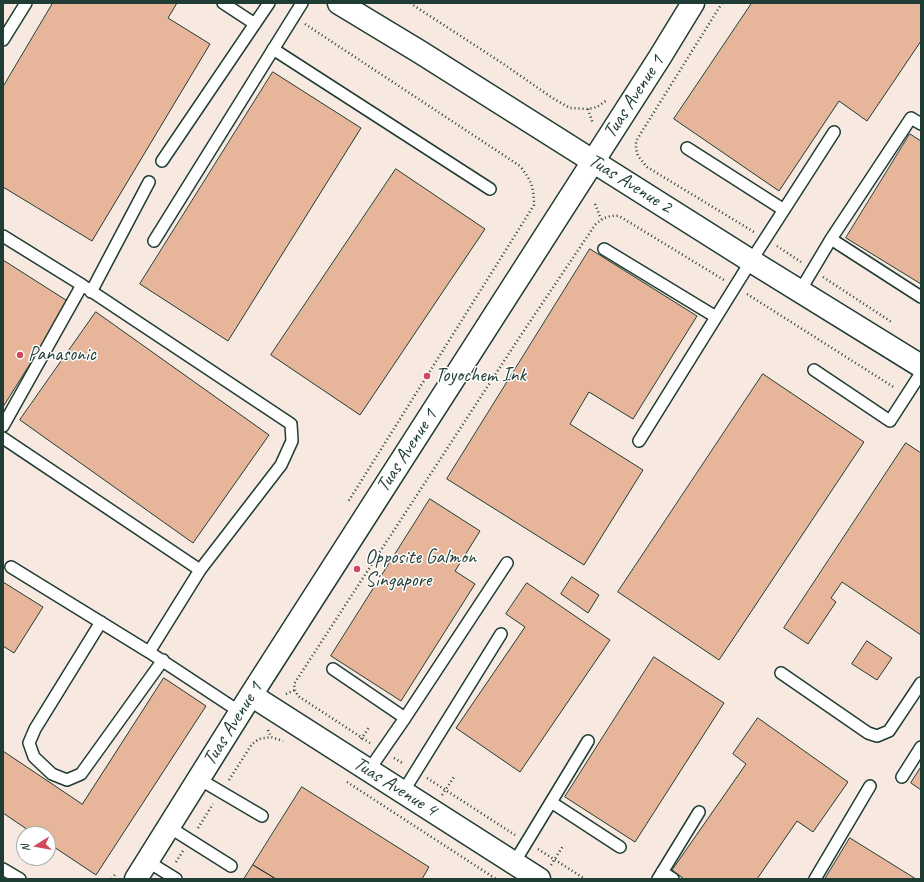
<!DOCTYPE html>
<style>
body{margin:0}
#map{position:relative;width:924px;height:882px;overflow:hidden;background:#f8e9e0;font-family:Caveat,sans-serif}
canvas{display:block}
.frame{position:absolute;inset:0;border:4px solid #1f3d34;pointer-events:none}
.north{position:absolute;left:16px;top:826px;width:40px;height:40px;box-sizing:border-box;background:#fff;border:1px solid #a5b1ae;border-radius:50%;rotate:259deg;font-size:11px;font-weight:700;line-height:16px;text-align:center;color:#1f3d34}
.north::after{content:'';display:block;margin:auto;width:14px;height:18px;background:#d1495b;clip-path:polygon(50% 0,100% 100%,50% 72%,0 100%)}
</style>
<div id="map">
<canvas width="924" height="882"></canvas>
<div class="frame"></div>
<div class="north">N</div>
</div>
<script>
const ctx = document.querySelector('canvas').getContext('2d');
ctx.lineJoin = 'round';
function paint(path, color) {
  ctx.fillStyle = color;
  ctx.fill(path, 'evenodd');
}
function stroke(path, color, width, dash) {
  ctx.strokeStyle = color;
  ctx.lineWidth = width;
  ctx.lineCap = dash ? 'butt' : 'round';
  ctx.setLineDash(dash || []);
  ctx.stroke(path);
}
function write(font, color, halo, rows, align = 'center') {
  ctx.font = font + ' Caveat,sans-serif';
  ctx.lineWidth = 3;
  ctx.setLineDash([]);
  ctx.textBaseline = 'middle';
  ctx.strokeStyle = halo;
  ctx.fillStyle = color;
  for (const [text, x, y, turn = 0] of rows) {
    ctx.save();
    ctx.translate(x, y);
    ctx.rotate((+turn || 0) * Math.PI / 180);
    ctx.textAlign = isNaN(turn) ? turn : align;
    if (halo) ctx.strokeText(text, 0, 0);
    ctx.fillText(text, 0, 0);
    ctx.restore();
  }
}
const building = new Path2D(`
 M53,3H177L168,18L210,44L92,241L3,187V87Z
 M752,3H921V41L867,121L839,101L779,191L674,119Z
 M273,72L361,128L228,341L140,284Z
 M910,134L921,141V284L846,238Z
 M396,169L485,229L360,415L271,355Z
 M590,249L697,316L633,419L589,392L570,424L643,470L584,565L447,479Z
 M3,260L69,302L3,407Z
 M96,312L269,435L193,543L20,420Z
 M763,374L864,442L719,660L618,592Z
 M906,443L921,453V635L842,582L831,598L836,602L808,644L784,628Z
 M430,499L480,531L455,571L475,584L401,701L331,656Z
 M572,577L599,595L588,613L561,594Z
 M3,582L43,607L14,653L3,646Z
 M527,583L610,640L520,772L456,728L525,627L506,614Z
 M867,641L892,658L877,680L852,664Z
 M654,657L724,703L635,842L565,797Z
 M164,678L206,706L96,875L48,843V834H34L3,813V751L82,804Z
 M758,718L848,782L813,832L797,821L757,879H684L672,870L746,764L733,754Z
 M921,767V790L911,783Z
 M302,787L429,867L422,879H276L253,865Z
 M850,838L916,879H825Z
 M253,865L276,879H244Z`);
paint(building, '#e7b599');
stroke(building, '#1f3d34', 1);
const lane = new Path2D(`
 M223,3L255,24
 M3,40L26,3
 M273,49L490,189
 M687,148L784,210
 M162,161L269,3
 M3,236L82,285L291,424L292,441L281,465L200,570
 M831,239L921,297
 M154,241L302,3
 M604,249L716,317
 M800,291L831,239L911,118L921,124
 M91,292L149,182
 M814,370L890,421L921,373
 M3,426L82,285
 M3,438L200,570L149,652L240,712
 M639,441L751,261L834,132
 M11,567L149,652
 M101,622L35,729L29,743L34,757L52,774L67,780L81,774L163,660
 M333,669L405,718
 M781,673L868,733L877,736L889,731L921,683
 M369,770L405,718L507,563
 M902,777L921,747
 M199,779L262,816
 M403,792L501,634
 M551,802L620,847
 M169,827L231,866
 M147,861L176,879
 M514,863L588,741
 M3,869L20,879
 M662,872L673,879
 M658,879L699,812
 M815,879L870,786`);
const street = new Path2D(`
 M251,695L539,879
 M136,879L251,695L660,57L693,3`);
const secondary = new Path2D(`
 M339,3L420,52L751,261L921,366`);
stroke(lane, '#1f3d34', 14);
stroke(street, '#1f3d34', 25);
stroke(secondary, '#1f3d34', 25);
stroke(new Path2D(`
 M410,3L502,63L554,99L570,108L588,109L597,107L607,100
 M722,3L636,141V149L638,156L647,167L754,232
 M305,24L520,166C531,180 534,187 534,205L348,502
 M588,109L593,124
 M595,204L601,219
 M777,246L801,262
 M823,277L893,323
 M747,294L895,388
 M286,694L295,690
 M268,730L271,737L283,741
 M361,739L370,726
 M370,743L298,696L295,690L294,684L521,335L595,225C602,218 609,215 619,216L724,280
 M394,758L404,764
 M427,778L515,835
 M229,780L252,744L259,739L271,737
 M347,782L496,879
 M442,795L454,777
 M198,828L213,804
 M538,849L585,879
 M176,862L183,851
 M551,865L563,846
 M112,879L116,873`), '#1f3d34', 2.5, [1, 3]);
stroke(lane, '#fff', 11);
stroke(street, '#fff', 22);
stroke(secondary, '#fff', 22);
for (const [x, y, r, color] of [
 [20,355,4,"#d1495b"],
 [427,376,4,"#d1495b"],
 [357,569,4,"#d1495b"]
]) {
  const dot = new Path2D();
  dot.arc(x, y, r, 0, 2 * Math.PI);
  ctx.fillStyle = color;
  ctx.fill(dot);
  stroke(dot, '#fff', 1.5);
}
write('20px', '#1f3d34', '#fff', [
 ["Tuas Avenue 1",634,97,-57],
 ["Tuas Avenue 2",630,184,32],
 ["Tuas Avenue 1",407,451,-57],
 ["Tuas Avenue 1",233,724,-58],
 ["Tuas Avenue 4",395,787,32]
]);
write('20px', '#1f3d34', '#fff', [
 ["Panasonic",28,355],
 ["Toyochem Ink",435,376],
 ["Opposite Galmon",365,558],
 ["Singapore",365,581]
], 'left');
</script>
